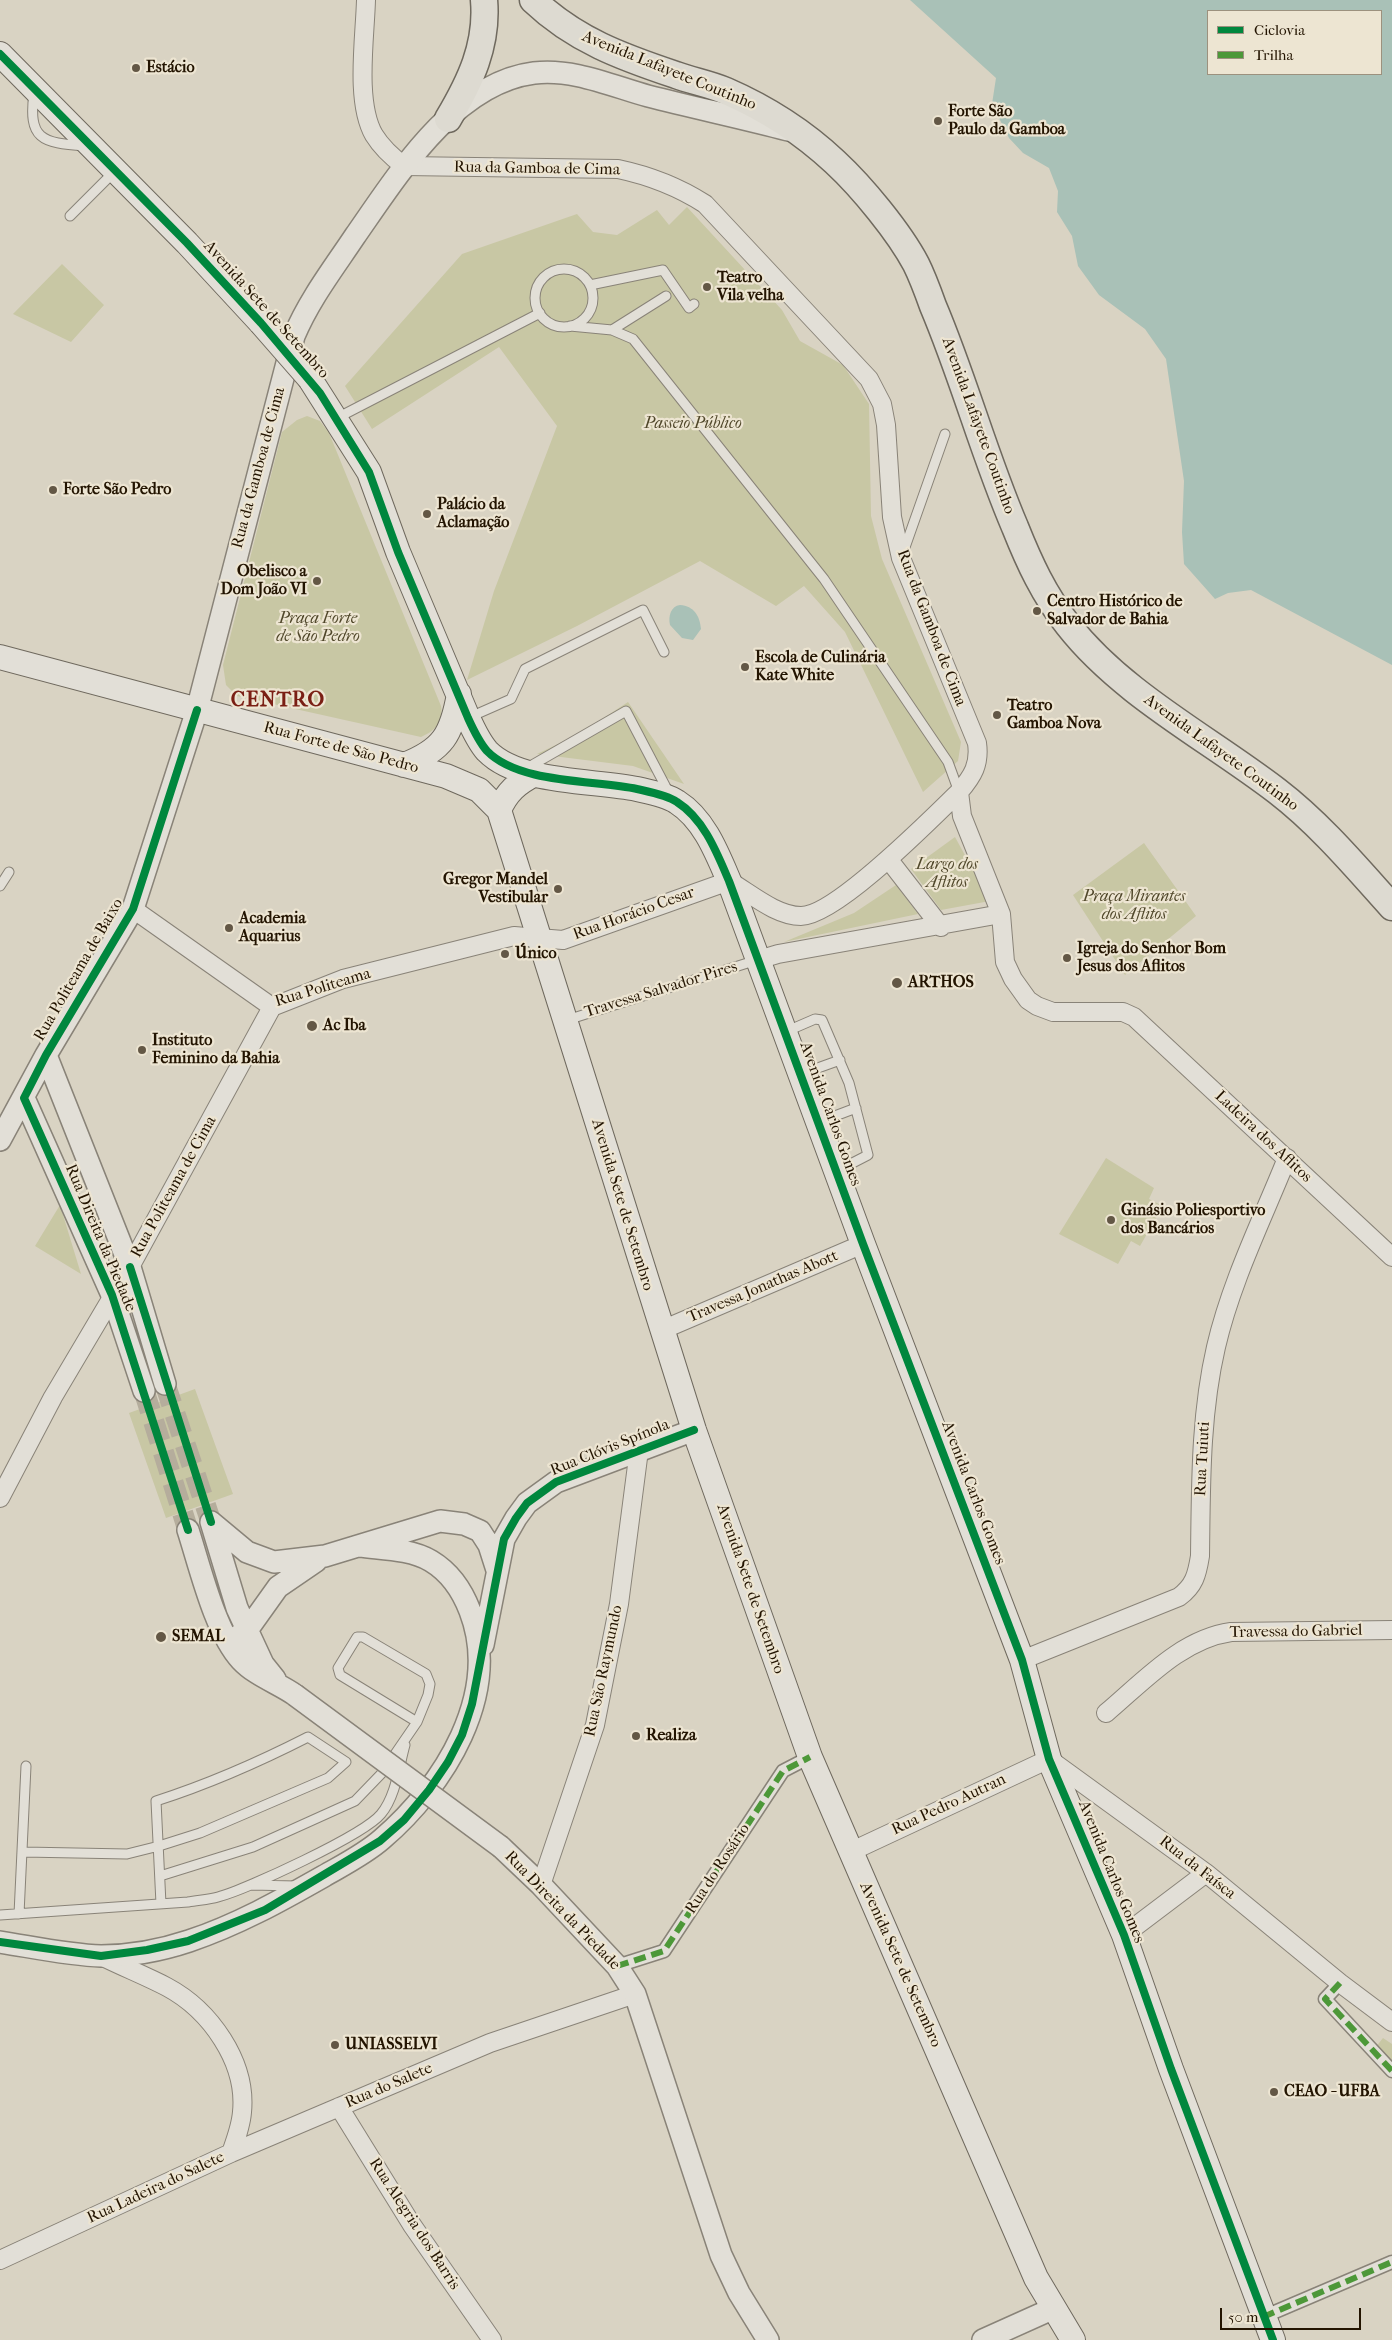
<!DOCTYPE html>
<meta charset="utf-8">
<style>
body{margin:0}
#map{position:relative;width:1392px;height:2340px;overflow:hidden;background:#d9d3c3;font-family:"IM FELL French Canon",serif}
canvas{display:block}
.legend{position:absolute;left:1207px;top:10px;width:175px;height:65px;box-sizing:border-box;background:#ede5d2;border:1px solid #9c917e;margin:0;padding:6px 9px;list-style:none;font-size:15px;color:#231401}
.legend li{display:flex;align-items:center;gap:10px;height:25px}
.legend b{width:25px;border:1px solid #9c917e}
.scale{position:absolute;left:1220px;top:2308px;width:141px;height:22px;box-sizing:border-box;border:2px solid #231401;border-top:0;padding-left:6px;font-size:15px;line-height:18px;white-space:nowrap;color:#231401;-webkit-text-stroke:4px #ede5d2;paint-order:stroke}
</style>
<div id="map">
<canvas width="1392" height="2340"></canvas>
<ul class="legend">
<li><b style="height:6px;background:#00873e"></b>Ciclovia</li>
<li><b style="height:6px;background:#4d9839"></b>Trilha</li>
</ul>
<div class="scale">50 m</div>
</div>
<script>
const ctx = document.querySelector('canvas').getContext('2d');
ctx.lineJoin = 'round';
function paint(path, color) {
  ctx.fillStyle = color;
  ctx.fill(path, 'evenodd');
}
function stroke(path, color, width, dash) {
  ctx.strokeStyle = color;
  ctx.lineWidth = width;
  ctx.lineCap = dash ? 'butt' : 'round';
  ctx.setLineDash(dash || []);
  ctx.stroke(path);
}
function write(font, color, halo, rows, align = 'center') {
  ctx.font = font + ' "IM FELL French Canon",serif';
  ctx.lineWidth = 4.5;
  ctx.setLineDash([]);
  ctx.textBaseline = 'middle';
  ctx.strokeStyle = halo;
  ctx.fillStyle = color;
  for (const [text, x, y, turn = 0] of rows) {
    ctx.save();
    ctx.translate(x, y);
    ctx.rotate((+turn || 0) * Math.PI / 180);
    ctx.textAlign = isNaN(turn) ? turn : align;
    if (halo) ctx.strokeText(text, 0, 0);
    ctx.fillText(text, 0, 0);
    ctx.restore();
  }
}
paint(new Path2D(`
 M687,207L782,310L800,341L843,365L869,404L871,516L882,559L961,742L958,761L923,792L845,632L804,586L776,606L700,561L577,626L467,680L494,591L557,426L499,347L372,429L345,386L462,254L577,214L593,232L617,235L657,210L669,225Z
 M62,264L104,305L71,342L13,314Z
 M307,416L320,421L329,433L441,706C444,722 435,731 421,737L237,696L226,685L223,665L282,432L297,420Z
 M628,702L684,784L633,766L537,754L579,734Z
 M955,837L990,901L941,910L911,869Z
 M1144,843L1196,916L1125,975L1073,895Z
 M896,885L918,914L784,942L854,913Z
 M1106,1158L1154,1188L1149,1199L1163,1206L1140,1246L1131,1241L1118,1264L1059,1234Z
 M60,1205L81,1274L35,1246Z
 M195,1389L233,1494L166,1518L129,1413Z
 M1383,2038L1392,2044V2065L1375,2048Z`), '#c8c7a4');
paint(new Path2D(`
 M910,0H1392V665L1251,590L1228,593L1215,599L1184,564L1182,532L1184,481L1166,359L1145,329L1099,295L1078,266L1072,236L1057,212L1058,191L1049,168L1023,153L1009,138L992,104L996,78ZM1381,11V74H1208V11Z
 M680,605C694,606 700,616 701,629L693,640L682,638L670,625C668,616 671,606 680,605Z`), '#a9c1b7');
stroke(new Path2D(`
 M165,1384L211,1522
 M144,1391L188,1530`), '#b5ad9c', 21, [21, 11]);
const service = new Path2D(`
 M34,93C28,139 41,143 85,146
 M70,216L115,171
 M535 298a29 29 0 1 1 58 0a29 29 0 1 1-58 0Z
 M590,285L663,270L689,308L694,304
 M570,326L612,330L633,339L824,579L948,762L959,792
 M612,330L666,296
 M337,418L540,313
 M903,553L945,434
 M470,717L511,699L525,669L643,610L664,652
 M527,768L626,711L669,793
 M0,886L9,872
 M567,1020L757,960
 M785,1032L815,1019L822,1020L849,1083L868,1155L837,1171
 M801,1074L840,1060
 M819,1122L856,1108
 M24,1852L127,1854L159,1846L200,1833L328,1778L346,1762L308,1737C259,1762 209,1784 156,1801L161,1904
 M160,1876L253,1847L355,1801L382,1773L417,1722L428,1695L430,1684L426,1674L363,1637H357L338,1668L340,1675L417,1722
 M251,1885L296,1886
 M19,1914L26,1766
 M0,1915L188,1902C198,1900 208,1900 218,1897C247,1889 364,1835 381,1814C396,1796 399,1766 405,1745`);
const pedestrian = new Path2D(`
 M617,1966L664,1951L783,1771L810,1757
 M1340,1983L1325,1999L1392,2071
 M1263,2317L1392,2262`);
const minor = new Path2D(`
 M366,0C365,38 355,102 374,135C382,148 392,157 404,166L618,169C651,176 677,186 705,204L869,379L882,404L886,425L892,517L901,558L977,743C980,764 973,776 959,792
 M889,860L941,927
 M133,909L272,1007
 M758,960L778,954L1001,914
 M272,1007L343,979L514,936L563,940L729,881C750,893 776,916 801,916C836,916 932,818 959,792L962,816L1001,914L1005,962L1013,979L1028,1000L1037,1006L1053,1012H1123L1134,1017L1392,1257
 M662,1330L863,1244
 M0,1498L53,1397L130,1267L272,1007
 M1022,1660L1179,1597C1194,1586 1197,1575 1200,1556C1201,1487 1200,1416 1216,1347C1231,1282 1262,1220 1287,1158
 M1106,1713C1143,1682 1181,1639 1231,1632L1392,1630
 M850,1852L1049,1759L1206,1873L1340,1983L1392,2022
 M541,1885L595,1725L619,1604L639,1450
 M1124,1935L1206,1873
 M101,1956C123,1967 146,1976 167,1987C210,2010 247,2062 242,2112C241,2126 236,2139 231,2153
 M339,2107L412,2225L492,2340
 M0,2260L231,2153L490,2043L635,1994`);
const tertiary = new Path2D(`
 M46,1055L130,1267L165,1384
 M24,1098L112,1295L144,1391
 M0,1140L46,1055L133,909L197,710L294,336C309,300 333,269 355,236C397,176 454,83 534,73C572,68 612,86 648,96C695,108 742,118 788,130
 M211,1522L247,1552L274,1562L325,1556L440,1521L464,1524L480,1531L489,1545L497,1570
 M211,1522L237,1608L263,1664L275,1679
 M188,1530C200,1567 215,1632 241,1660C256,1676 278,1683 295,1695
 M238,1636L248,1629L278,1587L316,1561
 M483,1645L504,1539L516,1518L527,1503L556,1482L694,1430
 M501,1847L541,1885L617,1966L635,1994L721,2255L739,2293L768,2340
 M0,1942C32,1947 69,1955 101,1956C129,1956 162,1950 189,1941C237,1925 280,1901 324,1876C343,1865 365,1854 382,1839C444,1786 502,1694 470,1611C462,1590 451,1573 431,1561C411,1549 382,1549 360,1546
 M983,2340L1052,2309`);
const secondary = new Path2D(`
 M0,54L187,243L261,323
 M310,379L369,472L398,552L468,718C473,729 479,742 487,751C519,784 595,780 637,789C650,792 667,795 677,802C704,819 717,853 729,881L863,1244L1022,1660L1049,1759L1124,1935L1171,2069L1273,2340
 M0,657L446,776L479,790L499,810L694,1430L810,1757L1036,2278L1073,2340
 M404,765C443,750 452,734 459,694
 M499,810C507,792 517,783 535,774`);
const primary = new Path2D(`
 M533,0C575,40 622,57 676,75C692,81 710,84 726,91C765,108 803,132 835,162C862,187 899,232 916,264C923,278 928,292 933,306C964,379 984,455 1015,527C1029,562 1044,595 1068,625C1122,694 1208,738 1277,791C1320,824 1356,867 1392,907
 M448,119C470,82 488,45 484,0`);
stroke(service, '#898378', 11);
stroke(pedestrian, '#898378', 15);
stroke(minor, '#898378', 20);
stroke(tertiary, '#898378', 24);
stroke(secondary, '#6f695e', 26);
stroke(primary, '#6f695e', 29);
stroke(service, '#e2dfd7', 9);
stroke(pedestrian, '#e2dfd7', 12);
stroke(minor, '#e2dfd7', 18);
stroke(tertiary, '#e2dfd7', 21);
stroke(secondary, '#e2dfd7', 24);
stroke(primary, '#dddad1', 26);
const tertiaryBridge = new Path2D(`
 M295,1695L501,1847`);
const secondaryBridge = new Path2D(`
 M261,323L310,379`);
stroke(tertiaryBridge, '#898378', 24, []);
stroke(secondaryBridge, '#6f695e', 26, []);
stroke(tertiaryBridge, '#e2dfd7', 21);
stroke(secondaryBridge, '#e2dfd7', 24);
stroke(new Path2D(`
 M617,1966L664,1951L783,1771L810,1757
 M1340,1983L1325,1999L1392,2071
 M1263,2317L1392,2262`), '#4d9839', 6, [12, 6]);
stroke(new Path2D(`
 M0,54L187,243L261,323L320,393L369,472L398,552L468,718C473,729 479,742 487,751C519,784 595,780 637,789C650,792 667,795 677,802C704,819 717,853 729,881L863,1244L1022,1660L1049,1759L1124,1935L1171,2069L1273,2340
 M130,1267L211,1522
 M188,1530L112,1295L24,1098L46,1055L133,909L197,710
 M0,1942L101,1956L147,1950L188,1941L265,1910L380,1841L404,1820L429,1790L448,1762L462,1735L472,1704L504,1539L516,1518L527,1503L556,1482L694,1430`), '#00873e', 8);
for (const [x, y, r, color] of [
 [136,68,5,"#635745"],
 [938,121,5,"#635745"],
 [707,287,5,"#635745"],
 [53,490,5,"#635745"],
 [427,514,5,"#635745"],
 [317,581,5,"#635745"],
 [1037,611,5,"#635745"],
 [745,667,5,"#635745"],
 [997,715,5,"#635745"],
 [558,889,5,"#635745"],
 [229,928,5,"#635745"],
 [505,954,5,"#635745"],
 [1067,958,5,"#635745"],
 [897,983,6,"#635745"],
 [312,1026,6,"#635745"],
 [142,1050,5,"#635745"],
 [1111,1220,5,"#635745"],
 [161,1637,6,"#635745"],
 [636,1736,5,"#635745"],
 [335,2045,5,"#635745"],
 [1274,2092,5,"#635745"]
]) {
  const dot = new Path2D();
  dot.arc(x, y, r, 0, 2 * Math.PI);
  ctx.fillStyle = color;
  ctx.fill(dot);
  stroke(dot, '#ede5d2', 2);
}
write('bold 16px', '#231401', '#ede5d2', [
 ["Estácio",146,68],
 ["Forte São",948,112],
 ["Paulo da Gamboa",948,130],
 ["Teatro",717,278],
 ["Vila velha",717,296],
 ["Forte São Pedro",63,490],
 ["Palácio da",437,505],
 ["Aclamação",437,523],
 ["Obelisco a",307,572,"right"],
 ["Dom João VI",307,590,"right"],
 ["Centro Histórico de",1047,602],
 ["Salvador de Bahia",1047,620],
 ["Escola de Culinária",755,658],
 ["Kate White",755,676],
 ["Teatro",1007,706],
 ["Gamboa Nova",1007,724],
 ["Gregor Mandel",548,880,"right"],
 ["Vestibular",548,898,"right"],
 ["Academia",239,919],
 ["Aquarius",239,937],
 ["Igreja do Senhor Bom",1077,949],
 ["Jesus dos Aflitos",1077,967],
 ["Único",515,954],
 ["ARTHOS",908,983],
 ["Ac Iba",323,1026],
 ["Instituto",152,1041],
 ["Feminino da Bahia",152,1059],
 ["Ginásio Poliesportivo",1121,1211],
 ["dos Bancários",1121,1229],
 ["SEMAL",172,1637],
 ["Realiza",646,1736],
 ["UNIASSELVI",345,2045],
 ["CEAO - UFBA",1284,2092]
], 'left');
write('16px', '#231401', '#ede5d2', [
 ["Avenida Lafayete Coutinho",669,71,22],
 ["Rua da Gamboa de Cima",537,169,1],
 ["Avenida Sete de Setembro",266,310,48],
 ["Avenida Lafayete Coutinho",978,426,70],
 ["Rua da Gamboa de Cima",259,468,-75],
 ["Rua da Gamboa de Cima",931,628,69],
 ["Rua Forte de São Pedro",341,748,15],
 ["Avenida Lafayete Coutinho",1221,753,36],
 ["Rua Horácio Cesar",634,914,-20],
 ["Rua Politeama de Baixo",79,970,-60],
 ["Rua Politeama",323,988,-17],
 ["Travessa Salvador Pires",661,990,-17],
 ["Avenida Carlos Gomes",830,1114,70],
 ["Ladeira dos Aflitos",1263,1137,43],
 ["Rua Politeama de Cima",174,1187,-61],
 ["Avenida Sete de Setembro",622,1205,73],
 ["Rua Direita da Piedade",100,1238,67],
 ["Travessa Jonathas Abott",763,1287,-23],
 ["Rua Clóvis Spínola",610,1448,-22],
 ["Rua Tuiuti",1203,1459,-87],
 ["Avenida Carlos Gomes",973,1493,69],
 ["Avenida Sete de Setembro",750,1589,71],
 ["Travessa do Gabriel",1296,1632,-1],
 ["Rua São Raymundo",604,1671,-78],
 ["Rua Pedro Autran",949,1805,-25],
 ["Rua da Faísca",1197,1868,38],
 ["Rua do Rosário",718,1869,-57],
 ["Avenida Carlos Gomes",1111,1872,68],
 ["Rua Direita da Piedade",562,1911,46],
 ["Avenida Sete de Setembro",900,1965,66],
 ["Rua do Salete",389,2086,-23],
 ["Rua Ladeira do Salete",156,2188,-25],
 ["Rua Alegria dos Barris",414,2224,57]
]);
write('italic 16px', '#50472a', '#ede5d2', [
 ["Passeio Público",693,424],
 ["Praça Forte",318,619],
 ["de São Pedro",318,637],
 ["Largo dos",947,865],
 ["Aflitos",947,883],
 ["Praça Mirantes",1134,897],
 ["dos Aflitos",1134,915]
]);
ctx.letterSpacing = '1px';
write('bold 21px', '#7a1f14', '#ede5d2', [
 ["CENTRO",278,701]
]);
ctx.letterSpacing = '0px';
</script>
